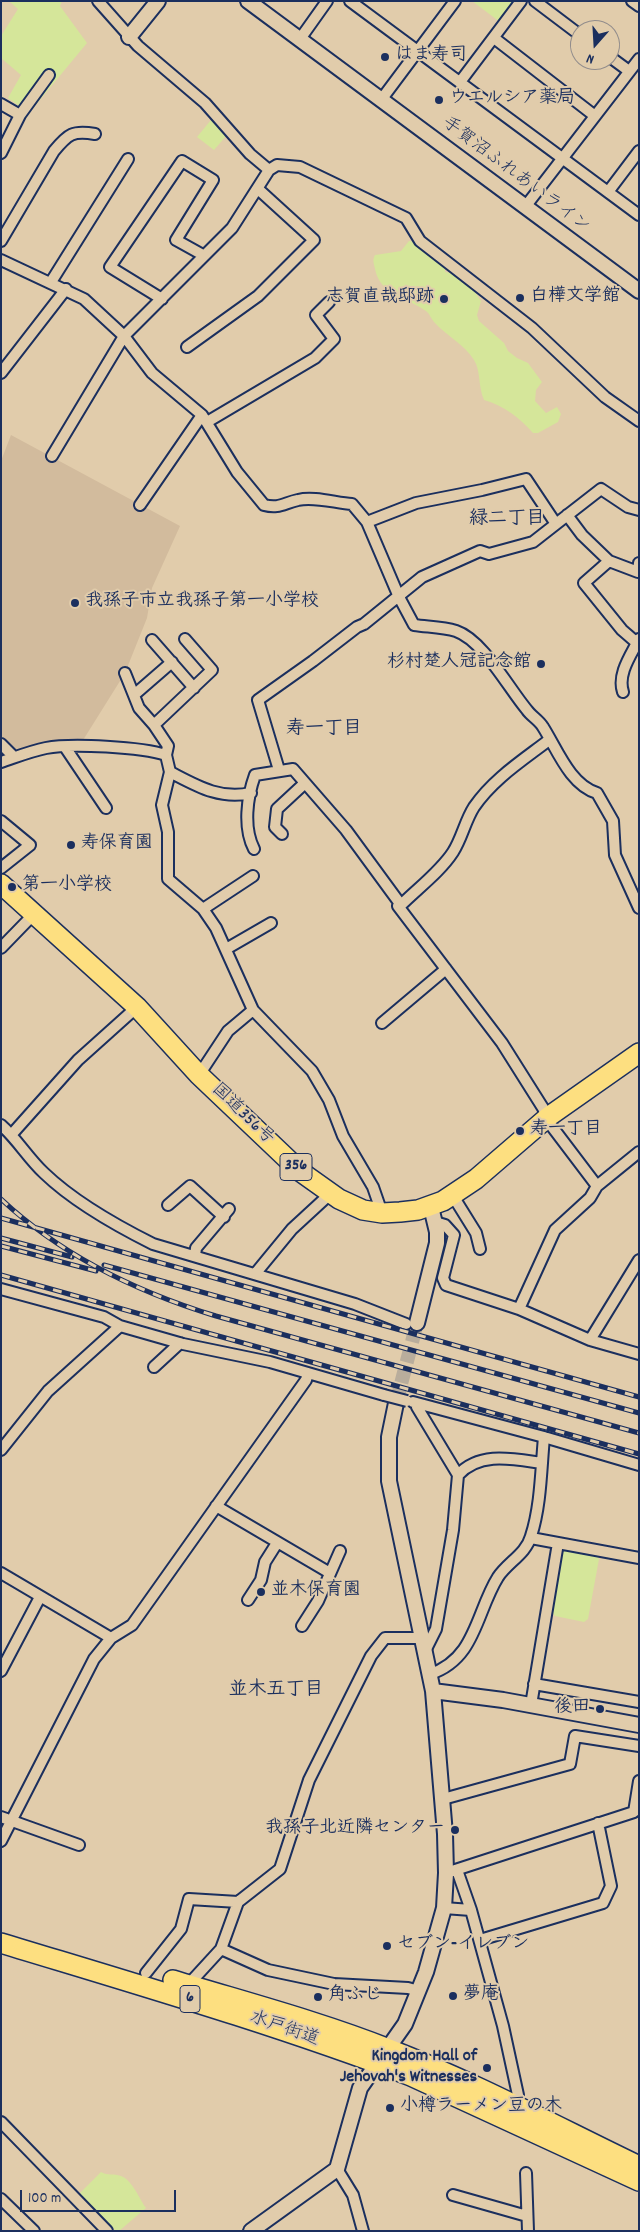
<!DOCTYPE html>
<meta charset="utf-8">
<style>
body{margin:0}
#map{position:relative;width:640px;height:2232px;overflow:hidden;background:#e1ccab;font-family:Dekko,sans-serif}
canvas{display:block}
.frame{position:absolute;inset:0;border:2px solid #1b2f5e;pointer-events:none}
.north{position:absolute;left:570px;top:20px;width:50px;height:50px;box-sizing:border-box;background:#e1ccab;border:1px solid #928d8c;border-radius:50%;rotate:199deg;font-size:14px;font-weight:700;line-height:20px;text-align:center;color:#1b2f5e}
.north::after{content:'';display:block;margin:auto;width:18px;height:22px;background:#1b2f5e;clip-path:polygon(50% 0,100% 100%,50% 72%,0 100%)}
.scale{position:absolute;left:20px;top:2190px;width:156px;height:22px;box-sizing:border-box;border:2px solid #1b2f5e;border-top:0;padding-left:6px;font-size:15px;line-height:18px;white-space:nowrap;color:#1b2f5e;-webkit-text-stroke:4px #e1ccab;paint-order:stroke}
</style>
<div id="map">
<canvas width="640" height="2232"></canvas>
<div class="frame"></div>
<div class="north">N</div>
<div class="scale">100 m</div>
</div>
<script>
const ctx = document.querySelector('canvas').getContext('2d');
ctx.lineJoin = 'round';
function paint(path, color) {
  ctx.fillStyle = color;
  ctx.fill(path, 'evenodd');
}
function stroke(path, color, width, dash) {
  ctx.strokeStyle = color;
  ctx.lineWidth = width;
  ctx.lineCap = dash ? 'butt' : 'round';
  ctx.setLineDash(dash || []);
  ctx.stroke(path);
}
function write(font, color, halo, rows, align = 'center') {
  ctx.font = font + ' Dekko,"Klee One",sans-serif';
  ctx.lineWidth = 4;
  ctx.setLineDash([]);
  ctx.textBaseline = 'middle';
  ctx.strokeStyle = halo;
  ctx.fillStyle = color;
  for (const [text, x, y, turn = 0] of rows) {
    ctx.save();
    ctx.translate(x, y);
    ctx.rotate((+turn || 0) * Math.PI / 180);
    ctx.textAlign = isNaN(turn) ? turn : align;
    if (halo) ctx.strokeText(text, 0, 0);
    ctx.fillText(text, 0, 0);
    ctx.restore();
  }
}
paint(new Path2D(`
 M11,435L180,526L152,588L147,618L125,673L80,745L19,752L1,736V461Z`), '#d2bb9d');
paint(new Path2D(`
 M9,1H62L60,6L87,43L29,113L8,98L21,75L1,58V36L18,9Z
 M472,1H519L500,22Z
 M211,120L227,135L214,150L197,137Z
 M409,241L415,242L445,265V272C462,274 472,287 481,301L477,315L479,321L504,343L508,351L517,358L528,363L542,382L536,390L535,401L546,413L557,407L561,414L558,422L538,433H533C520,418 503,405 484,400C478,387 481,371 474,360C464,344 447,336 435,323C431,319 430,314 426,311C408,298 380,295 375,269C374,263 372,261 375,255L401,251Z
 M567,1549L596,1554L599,1559L588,1619L584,1622L555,1616L551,1611L562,1552Z
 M101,2172C108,2176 114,2173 121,2176C132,2180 139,2198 146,2208L119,2231H116L79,2194Z`), '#d5e69a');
stroke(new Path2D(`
 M396,1403L417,1323`), '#b9ad9c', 14, [14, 7]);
const street = new Path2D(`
 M98,1L138,46L205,103L250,154L269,170L277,165L300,167L406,218L420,241L532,328L605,397L639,421
 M350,1L639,215
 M535,1L580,35
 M632,1L639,6
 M494,38L595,116
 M300,39L327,1
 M610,57L629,71
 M460,82L521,1
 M381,100L455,1
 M1,104L20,115
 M1,153L20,115L49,75
 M608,192L639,151
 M525,207L639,59
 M1,241L54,151C68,134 73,130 95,134
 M1,260L84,299L124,336L152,373L202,415L237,472L264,505C279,509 284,503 298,500C314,496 336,503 352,504L367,522
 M51,282L128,159
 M162,299L110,267L182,161L213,180L176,240L203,255
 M187,347L258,296L314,240L258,189
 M1,373L66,289
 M207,422L315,358L334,339L316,315L329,302
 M52,456L124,336L232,228L269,170
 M140,505L202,415
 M639,510L628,507L601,489L556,524L526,479L482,490L416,503L367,522L399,597L414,625C428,627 443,627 456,631C483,640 509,689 527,710C531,716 539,720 543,727C557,749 570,785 597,793L613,821L615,855L639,908
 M567,515L582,535L609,561L638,572L639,563
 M609,561L584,583L622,630L637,643
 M152,640L194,688
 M125,673L139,708L154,725L168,746L166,755L170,772L162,805L168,832V879L203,909L216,928L253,1010L312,1071L329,1100L343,1136L373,1187L382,1213
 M623,692C617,674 631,655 639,639
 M134,695L172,662
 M154,725L212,670L185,639
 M1,744L14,757
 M65,747L106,808
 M1,762C16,757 31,751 46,748C71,743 142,747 166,755
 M279,770L258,700L313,661L357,627L364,624L422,577L480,551L489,554L533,542L556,524
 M170,772C197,786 220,800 251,793
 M1,821L30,845L1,868
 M282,834L275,827L277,809L305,783
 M254,849C243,828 247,797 255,775L293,769L346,830L401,905L398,906L502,1043L543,1108L550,1124L597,1186L639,1152
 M401,905C418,888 440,872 453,852C462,838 465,821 474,807C493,779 523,760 549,740
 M203,909L253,876
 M1,948L33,915
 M226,949L271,923
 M382,1023L446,969
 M199,1075L228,1031L253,1010
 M1,1125C17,1139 28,1158 44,1173C73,1201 117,1226 153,1244L355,1304L406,1324
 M12,1134L78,1060L137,1007
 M453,1196L476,1233L480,1249
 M168,1205L190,1186L224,1217
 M435,1222L445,1225L454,1235L443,1278L446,1285L519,1309L590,1340L639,1354
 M195,1256L196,1248L229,1209
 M255,1274L292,1229L330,1194
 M1,1289L104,1317L120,1326L183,1344L270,1362L384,1395
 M519,1309L555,1230L590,1198L597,1186
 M590,1340L639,1260
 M154,1367L180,1343
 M413,1402L544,1437L639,1465
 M418,1404L417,1407L458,1475L453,1530L436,1629L425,1651
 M1,1450L48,1391L120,1326
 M458,1475C480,1451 513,1459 542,1463
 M216,1506L330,1573
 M531,1538L639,1558
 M1,1573L111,1638
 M248,1600L261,1580L265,1562L277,1543
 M302,1626L318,1601L340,1551
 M1,1671L40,1597
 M430,1674C476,1659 476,1612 498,1577C508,1562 526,1554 531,1536C541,1505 541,1469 544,1437
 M534,1684L639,1702
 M531,1705L558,1543
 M443,1799L570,1764L575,1736L639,1746
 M1,1817L79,1845
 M1,1841L94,1659L111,1638L132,1625L306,1380L308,1373
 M457,1870L471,1910
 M446,1873L634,1812L639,1781
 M444,1908L471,1910L503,2026L518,2095L517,2107
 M480,1940L603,1903L611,1886L598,1823
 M221,1949L268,1970L334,1984L408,1988L419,1991
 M146,1973L181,1929L189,1899L238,1902
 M188,1985L221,1949L238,1902L280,1869L309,1780L371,1656L385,1638H421
 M1,2122L107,2231
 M337,2169L353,2195L363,2231
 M526,2173L528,2231
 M453,2195L527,2216
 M1,2199L34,2231`);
const secondary = new Path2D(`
 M248,1L639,291
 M129,37L158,1
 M417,1323L437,1243V1232L431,1207
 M433,1691L503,1700L639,1725
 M251,2231L337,2169L360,2088L405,2024L426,1972L444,1908L446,1873L445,1834L433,1691L389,1481V1437L396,1403`);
const highway = new Path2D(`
 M1,884L137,1007L199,1075L301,1172L339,1199L363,1210L382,1213L400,1212L418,1210L443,1201L476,1179L548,1117L639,1053
 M1,1943C139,1985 277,2025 411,2076L639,2181
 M173,1980C245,2002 318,2021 389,2049C474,2082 556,2126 639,2166`);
stroke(street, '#1b2f5e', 14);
stroke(secondary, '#1b2f5e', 18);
stroke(highway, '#1b2f5e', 22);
stroke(street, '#e1ccab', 10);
stroke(secondary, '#e1ccab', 14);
stroke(highway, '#fddf80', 19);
const rail = new Path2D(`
 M1,1199C62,1256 137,1292 216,1316L639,1433
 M1,1218L639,1397
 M1,1238L72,1257
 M1,1246L96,1271
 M104,1265L639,1413
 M1,1275L639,1454`);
stroke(rail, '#1b2f5e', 5);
stroke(rail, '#e1ccab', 3, [9]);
const streetBridge = new Path2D(`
 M384,1395L407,1401`);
stroke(streetBridge, '#1b2f5e', 14, []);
stroke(streetBridge, '#e1ccab', 10);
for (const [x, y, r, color] of [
 [385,57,5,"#1b2f5e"],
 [439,100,5,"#1b2f5e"],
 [520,298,5,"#1b2f5e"],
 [444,299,5,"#1b2f5e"],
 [75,603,5,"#1b2f5e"],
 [541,664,5,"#1b2f5e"],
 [71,845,5,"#1b2f5e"],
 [12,887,5,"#1b2f5e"],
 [520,1131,5,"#1b2f5e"],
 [261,1592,5,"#1b2f5e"],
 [600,1709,5,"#1b2f5e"],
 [455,1830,5,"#1b2f5e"],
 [387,1946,5,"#1b2f5e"],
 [453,1996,5,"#1b2f5e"],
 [318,1997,5,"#1b2f5e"],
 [487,2068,5,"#1b2f5e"],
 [390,2108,5,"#1b2f5e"]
]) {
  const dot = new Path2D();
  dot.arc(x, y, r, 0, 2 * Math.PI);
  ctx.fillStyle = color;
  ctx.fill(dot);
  stroke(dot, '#e1ccab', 2);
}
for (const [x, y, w] of [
 [296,1167,32],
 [190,1999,20]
]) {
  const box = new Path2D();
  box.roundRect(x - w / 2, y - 13.5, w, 27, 4);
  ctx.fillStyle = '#e1ccab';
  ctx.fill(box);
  stroke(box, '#1b2f5e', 1);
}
write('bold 16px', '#1b2f5e', null, [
 ["356",296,1167],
 ["6",190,1999]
]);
write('bold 18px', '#1b2f5e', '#e1ccab', [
 ["はま寿司",395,57],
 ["ウエルシア薬局",449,100],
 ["白樺文学館",530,298],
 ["志賀直哉邸跡",434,299,"right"],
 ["我孫子市立我孫子第一小学校",85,603],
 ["杉村楚人冠記念館",531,664,"right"],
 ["寿保育園",81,845],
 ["第一小学校",22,887],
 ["寿一丁目",530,1131],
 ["並木保育園",271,1592],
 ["後田",590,1709,"right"],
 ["我孫子北近隣センター",445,1830,"right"],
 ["セブン-イレブン",397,1946],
 ["夢庵",463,1996],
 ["角ふじ",328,1997],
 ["Kingdom Hall of",477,2058,"right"],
 ["Jehovah's Witnesses",477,2079,"right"],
 ["小樽ラーメン豆の木",400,2108]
], 'left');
write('18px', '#1b2f5e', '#e1ccab', [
 ["手賀沼ふれあいライン",515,176,37],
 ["国道356号",242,1115,44],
 ["水戸街道",284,2030,19]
]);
write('bold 19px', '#1b2f5e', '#e1ccab', [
 ["緑二丁目",507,520],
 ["寿一丁目",324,730],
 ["並木五丁目",276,1691]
]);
</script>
